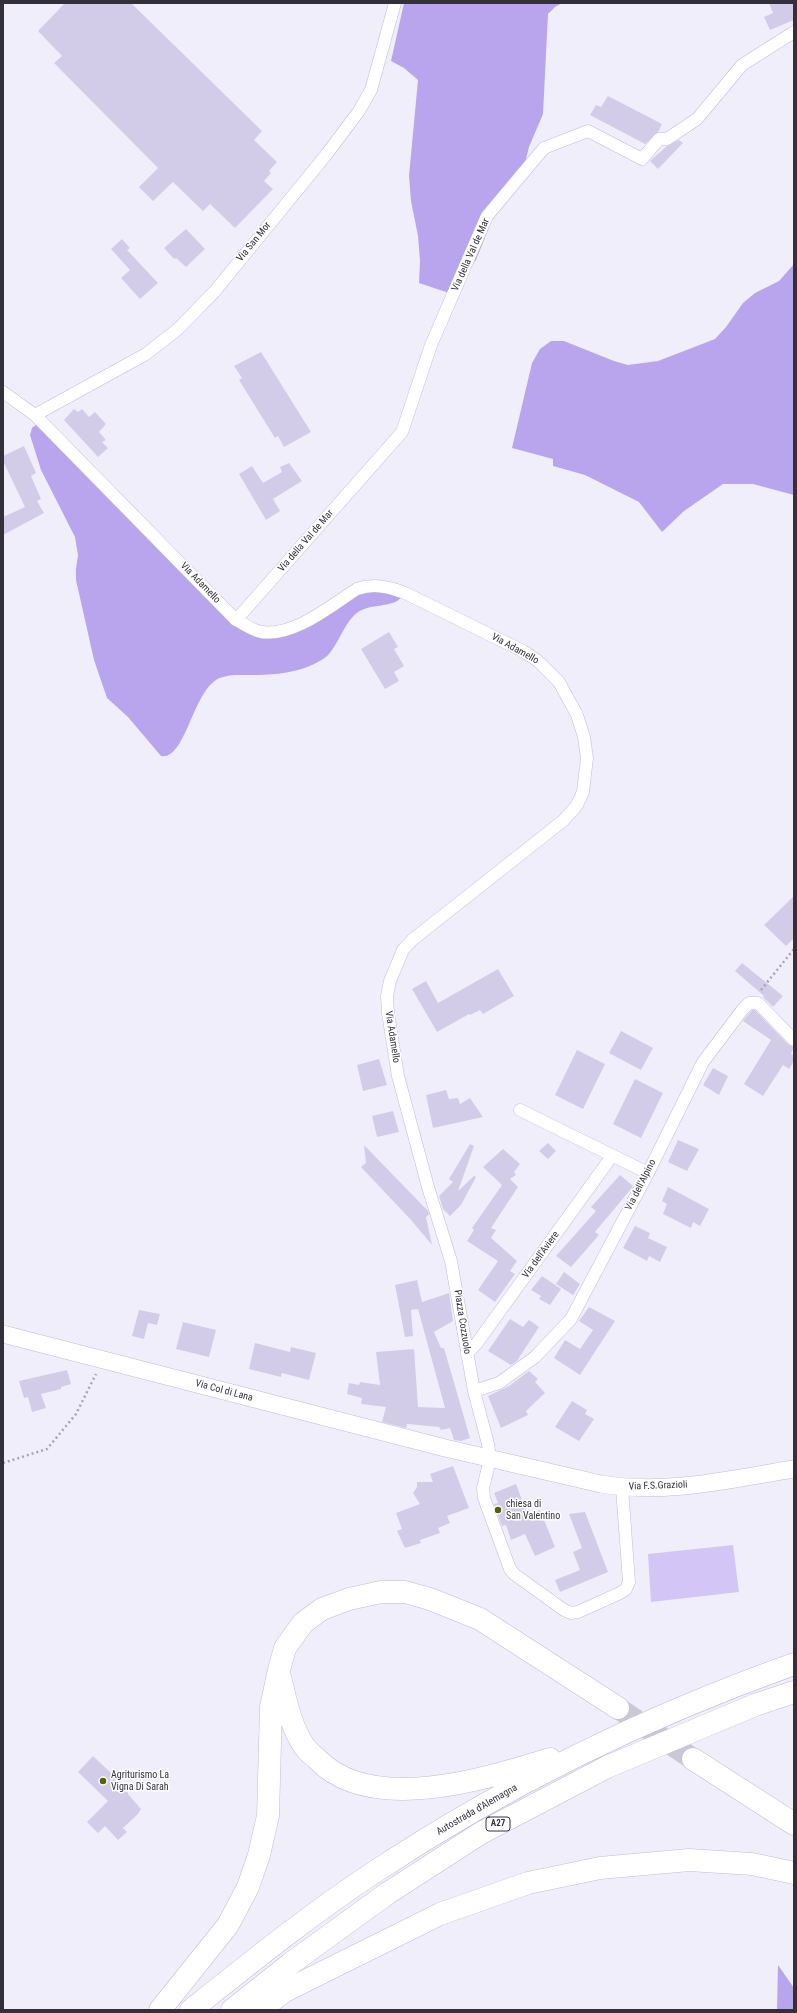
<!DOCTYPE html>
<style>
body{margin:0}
#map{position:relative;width:797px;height:2013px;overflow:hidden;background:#f1eefb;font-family:"Roboto Condensed",sans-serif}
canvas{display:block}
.frame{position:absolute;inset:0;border:4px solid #33303c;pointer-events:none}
</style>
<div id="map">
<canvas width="797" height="2013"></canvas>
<div class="frame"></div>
</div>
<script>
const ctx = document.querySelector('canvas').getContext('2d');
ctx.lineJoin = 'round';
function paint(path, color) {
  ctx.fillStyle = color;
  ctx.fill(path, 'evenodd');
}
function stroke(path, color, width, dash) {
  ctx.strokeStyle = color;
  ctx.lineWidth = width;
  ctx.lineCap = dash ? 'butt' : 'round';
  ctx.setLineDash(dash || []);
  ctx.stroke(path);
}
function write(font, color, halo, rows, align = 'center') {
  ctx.font = font + ' "Roboto Condensed",sans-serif';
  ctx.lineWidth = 3;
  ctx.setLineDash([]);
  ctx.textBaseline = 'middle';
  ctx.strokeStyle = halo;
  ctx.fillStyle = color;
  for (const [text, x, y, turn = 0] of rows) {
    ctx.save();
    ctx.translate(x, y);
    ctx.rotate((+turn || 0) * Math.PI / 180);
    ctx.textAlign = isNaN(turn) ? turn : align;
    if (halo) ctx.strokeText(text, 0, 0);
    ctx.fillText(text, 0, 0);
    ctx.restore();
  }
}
paint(new Path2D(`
 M733,1545L739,1592L651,1602L648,1554Z`), '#d3c6f7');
paint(new Path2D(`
 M404,3H562L555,7L548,14L543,114L529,147L523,171L504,205L492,220L476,260L449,293L419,283L420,261L418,236L411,201L409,176L418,80L404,68L391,61Z
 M794,264V495L753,484H723L684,511L662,532L639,502L585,475L553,466V459L512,448L532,363L540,349L551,341H564L614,361L628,365L658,361L715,339L726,327L743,303L755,293L779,281Z
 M43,419L250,627L281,634L356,592L389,589L401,597C395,608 369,603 357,613C343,623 337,651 323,659C301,673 276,675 250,675C240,675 229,674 220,678C193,688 186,761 161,756L128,717L107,698L94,660L76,580V569L78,555L75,537L41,470L30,435L32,428Z
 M778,1965L794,1988V2010H777Z`), '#b9a5ed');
paint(new Path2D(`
 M65,3H131L262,131L254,140L277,162L269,171L271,173L264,181L273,189L235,228L210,204L203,211L173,182L153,201L139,187L158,168L54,63L62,56L38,31Z
 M769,3H794V20L770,30L764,17L773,13Z
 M608,96L662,124L658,132L645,144L590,115L596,105L601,107Z
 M679,140L683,143L658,169L650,161L667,146Z
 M186,229L205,249L186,267L176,258L174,259L164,248Z
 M122,239L130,248L127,250L158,283L140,299L121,278L130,270L111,249Z
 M261,352L311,432L284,447L278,436L275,438L239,380L242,378L234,366Z
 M74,409L78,412L82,409L89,417L95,412L106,424L99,432L106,440L102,442L108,448L98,457L64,420Z
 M24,446L36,473L31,476L41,499L37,501L44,513L3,535V517L25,507L3,461V456Z
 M289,463L302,481L273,499L280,511L266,520L239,474L252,466L263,483L282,472L280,467Z
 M389,632L398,647L394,649L404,666L394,672L399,681L385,689L361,649Z
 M794,896V938L786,946L764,925Z
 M742,963L783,996L773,1007L763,997L764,996L735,971Z
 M498,969L514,996L483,1014L480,1010L470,1015L469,1014L437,1032L412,989L426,981L438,1003Z
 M752,1010H755L789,1045L794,1047L791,1054L794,1056V1061L789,1069L783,1065L763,1096L744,1084L771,1040L743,1021Z
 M621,1031L653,1048L641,1070L609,1053Z
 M577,1050L605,1064L583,1109L555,1095Z
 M379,1059L387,1085L363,1091L357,1065Z
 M713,1068L728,1076L719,1095L703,1085Z
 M635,1079L663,1093L641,1138L613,1124Z
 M446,1090L449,1099L458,1098L460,1104L470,1098L483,1117L433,1128L426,1095Z
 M393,1111L399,1132L377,1137L372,1116Z
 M678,1140L699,1149L687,1171L668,1162Z
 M548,1143L556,1151L548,1159L539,1151Z
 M470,1144L474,1146L458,1191L474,1176L476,1177L461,1205L450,1216L443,1209L439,1196L453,1182L449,1179Z
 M364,1145L428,1211L429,1214L426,1217L432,1245L411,1220L361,1167L366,1163Z
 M503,1149L520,1164L514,1172L516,1175L510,1179L518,1187L491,1228L496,1230L491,1238L517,1261L510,1271L515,1274L495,1302L478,1290L498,1261L467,1241L474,1230L472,1228L502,1185L483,1167Z
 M620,1175L633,1186L631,1189L595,1232L599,1235L571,1267L556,1256L596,1211L591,1207Z
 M668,1187L709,1209L700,1226L693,1222L691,1228L663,1214L667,1204L662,1201Z
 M635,1226L650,1233L648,1238L667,1247L660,1262L649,1256L647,1261L623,1248Z
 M564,1272L580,1284L573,1295L556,1284Z
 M542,1276L561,1289L550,1305L539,1299L541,1296L531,1290Z
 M417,1280L422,1302L449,1293L453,1321L434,1332L441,1348H444L470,1438L461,1441L454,1440L450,1428L441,1430L439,1427L407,1424L406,1428L382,1422L386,1407L361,1404L362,1398L347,1394L349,1383L359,1385L360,1382L380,1385L376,1352L414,1349L418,1407L445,1408L418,1309L411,1310L413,1336L405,1337L395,1285Z
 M589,1307L615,1321L580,1375L554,1358L565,1340L580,1349L593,1330L579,1321Z
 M139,1310L160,1314L157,1325L148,1323L144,1339L132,1336Z
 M510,1319L523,1327L529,1320L539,1327L517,1361L511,1365L488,1351Z
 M183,1322L216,1330L209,1357L176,1349Z
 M255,1343L290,1352L291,1347L316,1353L309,1380L282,1373L281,1377L249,1369Z
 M67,1370L71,1384L61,1387V1389L41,1394L46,1408L32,1412L28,1397L24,1398L19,1381Z
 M529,1371L538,1379L535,1382L545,1393L526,1411L528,1415L501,1428L488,1396L509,1386Z
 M572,1401L587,1410L585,1414L594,1419L579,1441L555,1427Z
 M453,1466L469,1508L447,1516L450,1523L438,1528L440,1533L420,1540L421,1543L405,1548L397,1531L402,1529L396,1513L420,1504L413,1493L417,1487V1482H433L430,1474Z
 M516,1484L528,1516L540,1510L555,1547L535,1556L525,1534L511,1540L506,1525L502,1526L494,1504L498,1503L494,1493Z
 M585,1512L608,1572L560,1592L555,1580L580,1570L573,1552L582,1548L569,1514Z
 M93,1756L128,1789V1794L141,1809L138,1814L123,1828L127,1832L118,1840L105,1826L98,1833L87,1822L108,1801L78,1772Z`), '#d3cce9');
stroke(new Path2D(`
 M618,1708L693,1759`), '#cbc8d5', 22, [22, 11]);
const minor = new Path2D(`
 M3,392L35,415L236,620C244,624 252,630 261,632C294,637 330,606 357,589C374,583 389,587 405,593L523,651L538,661L559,682L577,715L584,737L587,758L583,792L577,805L564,820L412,940L403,950L390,981L387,996L388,1013L398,1076L428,1187L451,1261L474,1391L488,1444L490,1459L483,1488L484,1498L510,1569L514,1574L564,1610L571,1613L578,1612L620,1593L626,1589L629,1582L622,1488
 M35,415L146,354L178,329L215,291L326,155L359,111L371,90L395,3
 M236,620L402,432L431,345L487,216L544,148L588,131L642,159L659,139H667L697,119L742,65L794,32
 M520,1110L648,1173
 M467,1354L477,1343L612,1156
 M474,1391L499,1383L535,1357L571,1319L648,1173L703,1062L743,1009L749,1003H758L794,1040`);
const secondary = new Path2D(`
 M3,1334L445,1448L601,1484C666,1495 730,1479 794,1469`);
const motorway = new Path2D(`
 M280,1677C286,1701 290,1725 304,1746C307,1751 313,1755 317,1759C371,1815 485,1779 550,1759
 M693,1759L794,1824
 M160,2010L228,1925L248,1887L259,1855L268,1816L271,1707L279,1670L285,1648L303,1623L322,1609L349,1599L381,1592H405L430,1599L480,1619L618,1708
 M191,2010C251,1962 312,1913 376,1871C506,1785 648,1716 794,1664
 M232,2010L290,1964L388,1893L481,1833L607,1767L755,1705L794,1692
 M260,2010L283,1992L440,1914L528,1883L600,1868L689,1860L752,1864L794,1873`);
stroke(minor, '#c2bad8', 13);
stroke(secondary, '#c2bad8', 18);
stroke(motorway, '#c2bad8', 23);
stroke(new Path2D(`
 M761,990L794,949
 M3,1463L47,1449L76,1414L96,1374`), '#a8a5b1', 2.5, [2, 3]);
stroke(minor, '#fff', 12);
stroke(secondary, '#fff', 17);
stroke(motorway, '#fff', 22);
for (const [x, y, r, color] of [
 [498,1510,4,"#576202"],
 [103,1781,4,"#576202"]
]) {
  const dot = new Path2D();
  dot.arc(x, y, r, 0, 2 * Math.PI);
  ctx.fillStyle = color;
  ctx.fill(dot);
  stroke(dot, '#fff', 1.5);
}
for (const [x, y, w] of [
 [498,1824,24]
]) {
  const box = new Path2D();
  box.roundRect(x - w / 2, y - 7, w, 14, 3);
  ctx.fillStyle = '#fff';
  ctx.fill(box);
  stroke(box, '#33303c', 1);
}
write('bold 9px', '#33303c', null, [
 ["A27",498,1824]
]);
write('10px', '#33303c', '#fff', [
 ["Via San Mor",254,242,-51],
 ["Via della Val de Mar",471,255,-66],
 ["Via della Val de Mar",306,541,-49],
 ["Via Adamello",200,583,46],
 ["Via Adamello",515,649,29],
 ["Via Adamello",392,1037,81],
 ["Via dell'Alpino",641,1185,-63],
 ["Via dell'Aviere",541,1255,-54],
 ["Piazza Cozzuolo",462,1322,81],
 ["Via Col di Lana",224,1391,15],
 ["Via F.S.Grazioli",658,1486,-2],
 ["Autostrada d'Alemagna",477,1810,-30]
]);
write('10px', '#33303c', '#fff', [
 ["chiesa di",506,1504],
 ["San Valentino",506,1516],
 ["Agriturismo La",111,1775],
 ["Vigna Di Sarah",111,1787]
], 'left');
</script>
